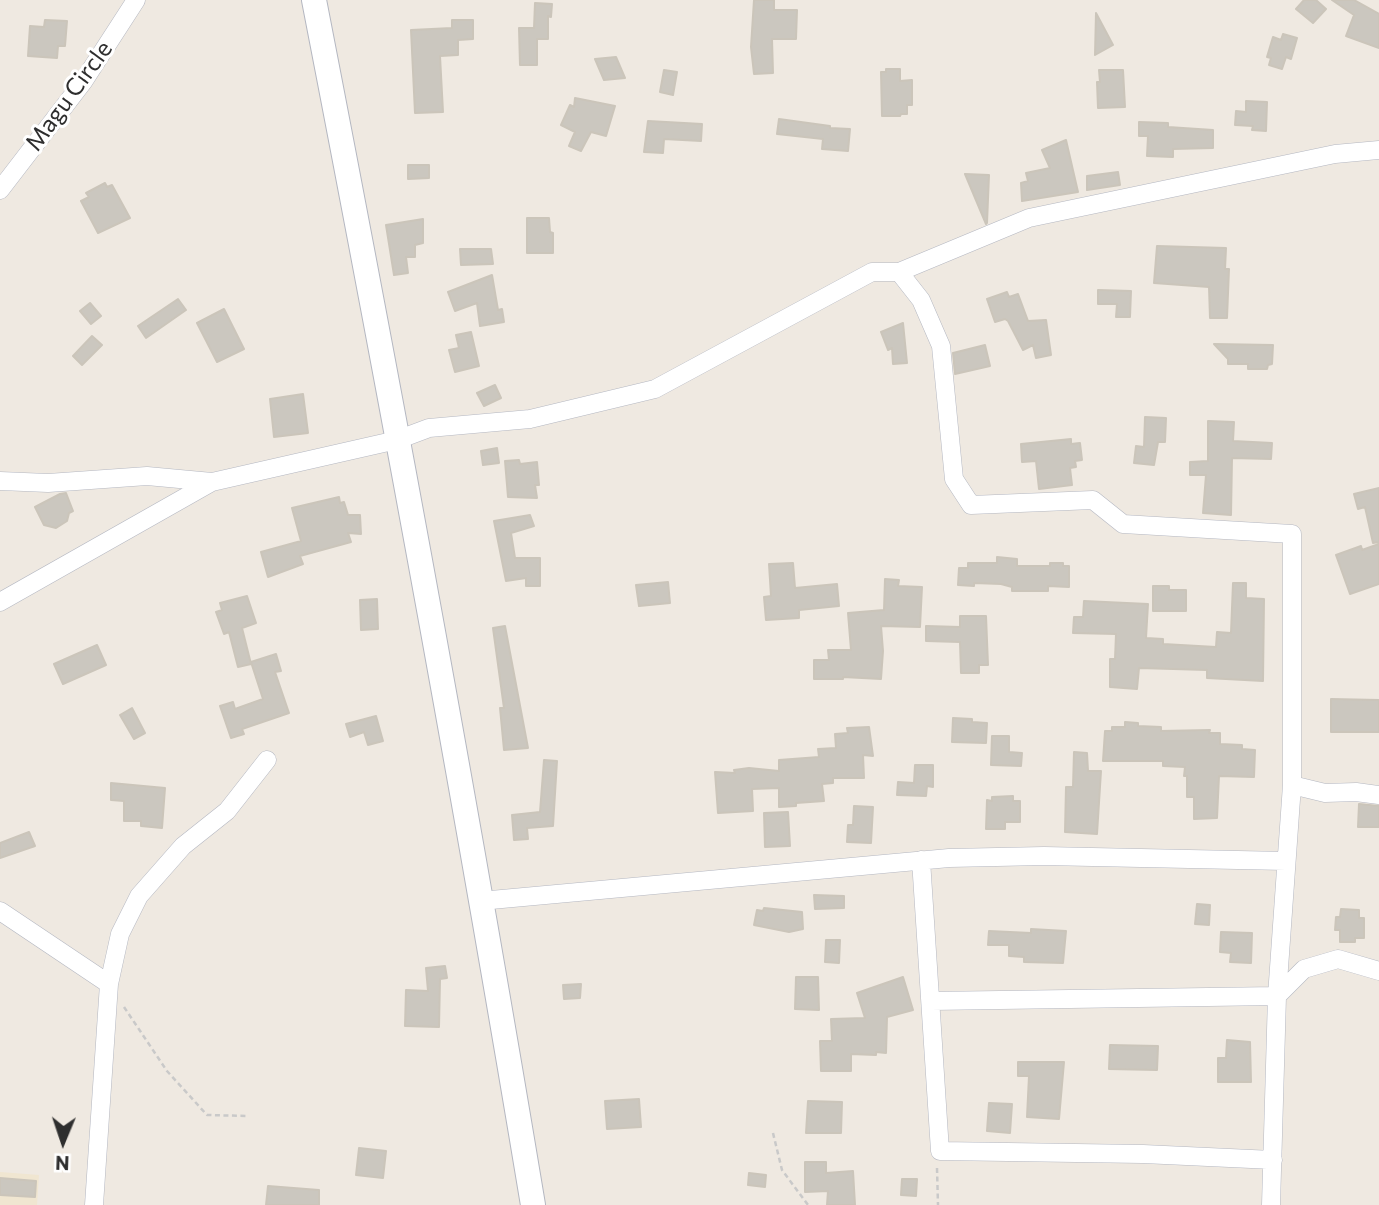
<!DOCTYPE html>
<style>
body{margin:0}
#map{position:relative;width:1379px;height:1205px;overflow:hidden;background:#efe9e1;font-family:Commissioner,sans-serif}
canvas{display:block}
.north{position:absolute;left:28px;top:1107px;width:70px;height:70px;-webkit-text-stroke:5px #fff;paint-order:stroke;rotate:182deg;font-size:19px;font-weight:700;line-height:28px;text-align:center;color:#2e2e2e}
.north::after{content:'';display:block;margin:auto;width:24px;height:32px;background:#2e2e2e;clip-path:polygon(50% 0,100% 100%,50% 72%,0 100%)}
</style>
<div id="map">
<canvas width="1379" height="1205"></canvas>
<div class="north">N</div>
</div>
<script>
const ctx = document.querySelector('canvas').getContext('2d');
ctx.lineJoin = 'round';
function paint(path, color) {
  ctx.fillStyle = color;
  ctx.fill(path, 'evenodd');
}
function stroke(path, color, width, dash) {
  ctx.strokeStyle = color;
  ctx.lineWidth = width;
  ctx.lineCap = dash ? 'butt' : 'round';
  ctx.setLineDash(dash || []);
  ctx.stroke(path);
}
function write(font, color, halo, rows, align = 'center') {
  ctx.font = font + ' Commissioner,sans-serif';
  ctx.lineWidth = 6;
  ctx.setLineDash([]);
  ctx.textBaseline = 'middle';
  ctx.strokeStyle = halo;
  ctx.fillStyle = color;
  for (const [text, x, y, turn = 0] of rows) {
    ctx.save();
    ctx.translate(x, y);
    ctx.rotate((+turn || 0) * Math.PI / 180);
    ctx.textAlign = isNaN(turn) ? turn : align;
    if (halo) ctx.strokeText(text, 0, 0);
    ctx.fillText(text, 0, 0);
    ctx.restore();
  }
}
paint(new Path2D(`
 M0,1172L39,1175L37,1205H0Z`), '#f0e6d1');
const building = new Path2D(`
 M754,0H774V10H797L796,39H772L773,73L754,74L751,47Z
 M1304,0H1316L1326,9L1313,23L1296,9Z
 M1332,0H1354L1379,14V48L1346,36L1354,15Z
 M535,3L552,4L551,17L548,16V39H537V65H520L519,28H534Z
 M1096,13L1113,45L1095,55Z
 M45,20L67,21L65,46H58L57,58L28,56L30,26L44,27Z
 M452,20H473V39L458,40V55L440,56L443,112L415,113L411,30L452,28Z
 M1283,34L1297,38L1291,59L1286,57L1282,69L1269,65L1271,58L1267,57L1273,37L1281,40Z
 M616,57L625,78L604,80L595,59Z
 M886,69H900V81L912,80V105H907V114H901L900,116H882L881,72H886Z
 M664,70L677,72L673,95L660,92Z
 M1099,70H1123L1125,107L1098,108L1097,82H1100Z
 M575,98L615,106L606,136L591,132L581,151L569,146L575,132L561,125L570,105L574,107Z
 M1246,101L1267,102L1266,131L1252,130L1253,126L1235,125L1236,111L1246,112Z
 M779,119L830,126V128L850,129L848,151L822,149L823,139L777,134Z
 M648,121L702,124L701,141L664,139L663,153L644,152Z
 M1139,122L1168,123V127L1213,130V148L1173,149V157L1147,156L1148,136H1139Z
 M1066,140L1078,192L1022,201L1021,183L1028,181L1026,173L1050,168L1042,150Z
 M408,165H429V178L408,179Z
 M1118,172L1120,185L1087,190V176Z
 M965,174L989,175L987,223L986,224Z
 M105,183L107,187L112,185L130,218L98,233L81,201L89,197L86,193Z
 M527,218H549L550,232L553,233V253H527Z
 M423,219V243L415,245V257H406L408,273L394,275L386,225Z
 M1157,246L1226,248L1225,269H1229L1227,318H1210L1209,287L1154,283Z
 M460,249H491L493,264L461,265Z
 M492,275L498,310L502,309L504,322L480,326L477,303L455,311L448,292Z
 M1098,290L1131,291L1130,317H1116L1117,304H1098Z
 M1007,292L1009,297L1018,294L1028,321L1046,320L1051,355L1036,358L1033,345L1023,350L1008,321L1005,319L995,322L987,299Z
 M178,299L186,310L146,338L138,326Z
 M90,303L101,316L91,324L80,311Z
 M224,309L244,349L217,362L197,323Z
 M903,323L907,363L893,364L892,348L888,350L881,332Z
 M471,332L479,366L455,372L449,350L459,348L456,335Z
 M92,336L102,345L82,365L73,356Z
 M1214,344L1273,345L1272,364L1268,365L1267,369H1248V364H1228V359Z
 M985,345L990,366L955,374L953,353Z
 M495,385L501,398L484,406L477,393Z
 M303,394L308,433L274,437L270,399Z
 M1145,417L1166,418L1165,442H1158L1154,465L1134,463L1136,446L1144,447Z
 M1208,421L1234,422L1233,441L1272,443L1271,459L1232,458L1231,515L1203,513L1206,475H1190V462L1208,461Z
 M1071,439V444L1080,443L1082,460L1075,461L1076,467L1070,468L1072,485L1039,489L1036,461L1022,462L1021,444Z
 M497,448L499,463L483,465L481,451Z
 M519,460L520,464L537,462L539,485H535L537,498L508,497L505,461Z
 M1379,488V542L1373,543L1365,507L1358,509L1354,494Z
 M66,493L73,511L69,513L67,521L56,528L44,525L35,507L60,494Z
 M339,497L340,503L344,502L348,515H360L361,534L348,533L351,542L300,556L303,564L268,577L261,552L301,541L292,508Z
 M530,515L534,526L511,533L515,558H540V586H526V578L506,581L494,521Z
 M1379,544V584L1350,594L1336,555L1361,546L1362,550Z
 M997,557L1017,559V566H1050V563H1063V566H1069V587L1048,586V591H1012V587L1001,584L974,583V586L958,585L959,568H968V563H997Z
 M793,563L795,588L837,584L839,606L799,610V618L766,620L764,597L771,596L769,564Z
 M885,579L899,580L898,586L922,587L920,627L881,626L883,651L881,679L843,677V679H814V660H829L828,650H851L848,613L884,610Z
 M668,582L670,603L639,606L636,585Z
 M1233,583H1246V598L1264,599L1263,681L1207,678V670L1139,668L1137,689L1110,687V659H1115L1116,634L1073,633L1074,617H1083L1084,601L1148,604L1146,638L1163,639V644L1216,647L1217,632L1231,633Z
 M1153,586H1169V590H1186V611H1153Z
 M247,596L256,623L242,628L251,664L238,667L229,632L224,634L216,612L222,610L220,603Z
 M377,599L378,629L361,630L360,600Z
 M960,616H986L988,665H979V673H961L960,642L926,641V626L960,627Z
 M505,626L528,748L504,750L500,708H504L493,628Z
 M97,645L106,665L63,684L54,664Z
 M276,654L281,671L275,672L289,713L242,729L244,734L231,738L220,706L233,702L235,709L263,699L251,662Z
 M1331,699L1379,700V732H1331Z
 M132,708L145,733L134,739L120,715Z
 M376,716L383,741L368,745L364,732L350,737L346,724Z
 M953,718L972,719V722L987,723L986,743L952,742Z
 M1125,722L1138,723V726L1161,727V731L1210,730L1209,733H1220V744L1242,745V749L1255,750L1254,777L1219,776L1217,818L1194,819V797H1187V776H1184L1185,767L1163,766V761H1103L1105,731H1112V727H1125Z
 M869,727L873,756L863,755L864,778H833V783L822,784L824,801L796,803V806L779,807V788L752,789L753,811L718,813L715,772L735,773L734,770L749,768L779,771V760L819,757L818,749L836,748L835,734L848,733L847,728Z
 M992,736H1009V752L1022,753L1021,766L991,765Z
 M1074,752L1087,753L1088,771H1101L1097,834L1065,832L1066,787H1073Z
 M544,760L557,761L553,826L527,828L528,839L514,840L512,815L540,812Z
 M915,765H933V787L927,786L926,796L897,795L898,782L914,783Z
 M111,783L165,788L162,828L141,826V821H124V801L111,800Z
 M1013,796V801H1020V822H1005V829H986L987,800L992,801V797Z
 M1359,804L1379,806V827H1358Z
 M854,806L873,807L871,843L847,842L848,825H853Z
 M788,812L790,846L765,847L764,813Z
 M29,832L35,846L0,858V843Z
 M814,895L844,896V908L815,909Z
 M1197,904L1210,905L1209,925L1195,924Z
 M764,908L802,912L803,929L789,932L754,925L757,910L763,911Z
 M1341,909L1359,910V918H1364V938H1355V942H1340V930H1335L1336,917H1340Z
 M1031,929L1066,931L1063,963L1024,962V957L1009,956V945H988L989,931L1031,933Z
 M1221,932L1252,933L1251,963L1230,962L1231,953L1220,952Z
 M826,940H840L839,963L825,962Z
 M445,966L447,978L440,979L439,1027L405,1026L406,990L428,991L426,968Z
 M796,977H818L819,1010L795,1009Z
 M903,977L913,1010L887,1017L886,1053L876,1052V1055L851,1054V1071H821L820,1041H832L831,1019L865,1018L857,993Z
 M581,984L580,998L564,999L563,985Z
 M1227,1040L1250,1042L1251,1082H1218V1058H1226Z
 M1110,1045L1158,1046L1157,1070L1109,1069Z
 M1018,1062H1064L1059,1119L1027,1117L1029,1076H1018Z
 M639,1099L641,1127L607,1129L605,1101Z
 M808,1101L842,1102L841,1133H806Z
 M989,1103L1012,1104L1010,1133L987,1131Z
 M359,1148L386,1151L383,1178L356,1175Z
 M805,1162H826V1173L853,1171L855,1205H827L828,1191L805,1192Z
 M749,1173L766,1175L765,1187L748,1185Z
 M0,1178L36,1181L35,1197L0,1195Z
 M902,1179H917L916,1196L901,1195Z
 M268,1186L319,1190V1205H266Z`);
paint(building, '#cbc7bf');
stroke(building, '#cbc5ba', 2);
const street = new Path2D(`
 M0,190L83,82L136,0
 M899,272L921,300L941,346L954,479L971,505L1093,500L1123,524L1292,534V785L1277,996L1271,1205
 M0,481L48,483L147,476L212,482
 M0,602L212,482L397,440L429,428L530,419L655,389L872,272H899L1029,218L1335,154L1379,150
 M1292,785L1325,793L1356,792L1379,795
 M921,860L940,1151L1143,1154L1273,1160
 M480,901L949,858L1044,856L1286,861
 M0,911L109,984
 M931,1001L1277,996L1304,969L1338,959L1379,971
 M94,1205L109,984L120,934L139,896L183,846L227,811L267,760`);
const secondary = new Path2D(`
 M314,0C392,401 466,802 533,1205`);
stroke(street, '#b4b7c1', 19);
stroke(secondary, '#b4b7c1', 26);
stroke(new Path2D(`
 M124,1007L167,1071L207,1115L248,1116
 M773,1133L782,1170L808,1205
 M937,1168L938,1205`), '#c9c9c9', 2.5, [5, 3.5]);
stroke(street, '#fff', 18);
stroke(secondary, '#fff', 24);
write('24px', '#2e2e2e', '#fff', [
 ["Magu Circle",69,96,-54]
]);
</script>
